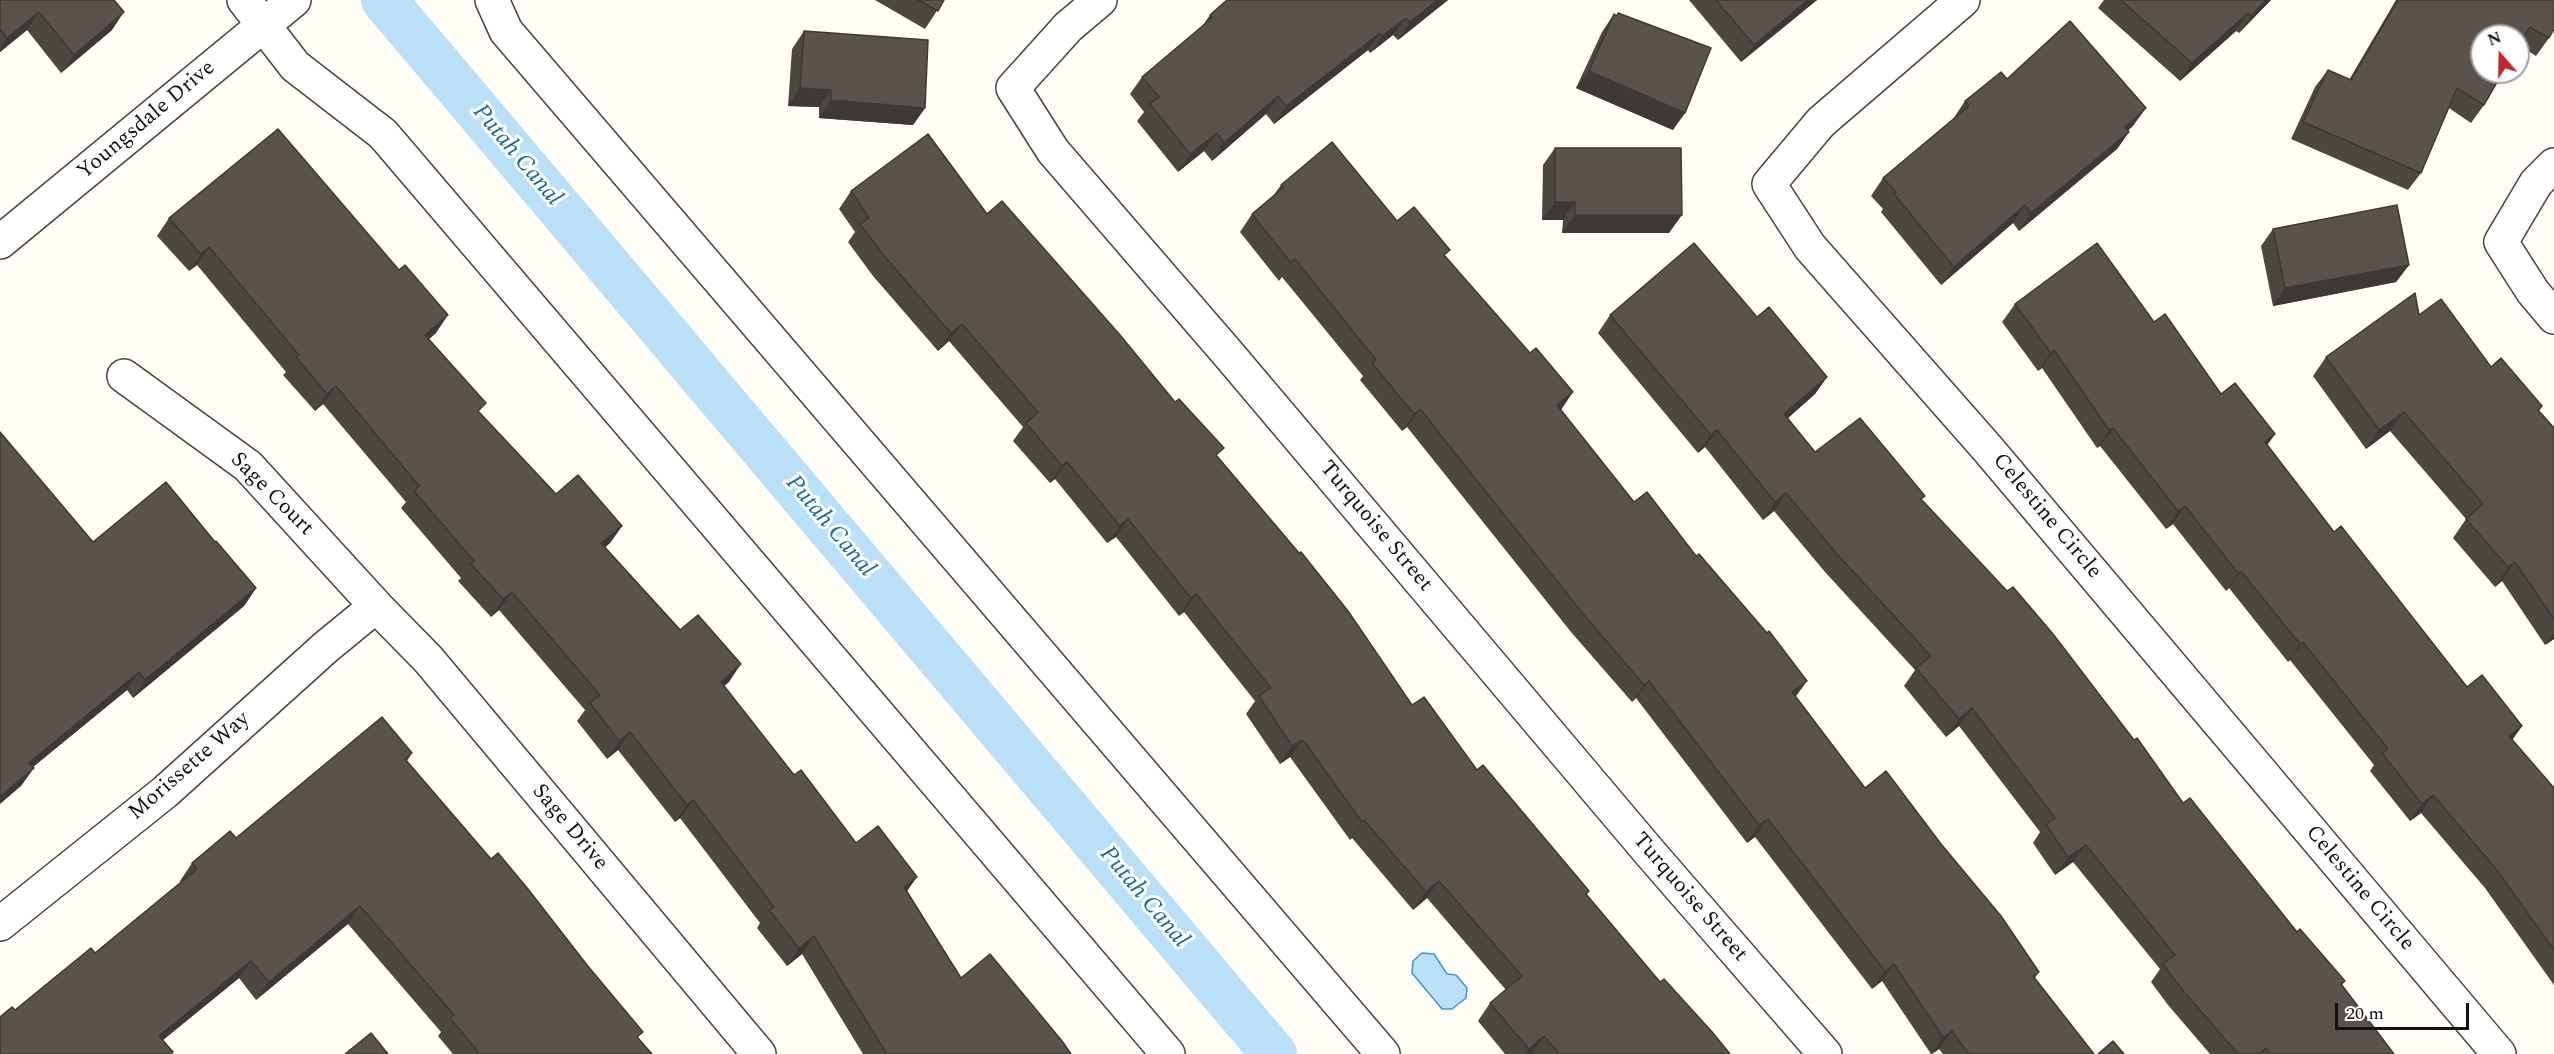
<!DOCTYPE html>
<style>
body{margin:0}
#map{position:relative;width:2554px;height:1054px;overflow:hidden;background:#fffdf5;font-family:Spectral,serif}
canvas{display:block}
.north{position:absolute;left:2470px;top:24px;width:60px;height:60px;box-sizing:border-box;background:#fff;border:2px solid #a0a0a0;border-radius:50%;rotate:340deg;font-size:16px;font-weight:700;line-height:24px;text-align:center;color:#111}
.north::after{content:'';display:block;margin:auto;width:21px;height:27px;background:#c4262e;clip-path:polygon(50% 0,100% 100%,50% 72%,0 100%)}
.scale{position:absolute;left:2335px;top:1003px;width:134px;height:27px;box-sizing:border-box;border:3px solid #111;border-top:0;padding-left:8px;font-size:18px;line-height:21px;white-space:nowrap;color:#111;-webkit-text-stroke:4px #fff;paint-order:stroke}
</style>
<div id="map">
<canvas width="2554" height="1054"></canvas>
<div class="north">N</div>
<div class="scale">20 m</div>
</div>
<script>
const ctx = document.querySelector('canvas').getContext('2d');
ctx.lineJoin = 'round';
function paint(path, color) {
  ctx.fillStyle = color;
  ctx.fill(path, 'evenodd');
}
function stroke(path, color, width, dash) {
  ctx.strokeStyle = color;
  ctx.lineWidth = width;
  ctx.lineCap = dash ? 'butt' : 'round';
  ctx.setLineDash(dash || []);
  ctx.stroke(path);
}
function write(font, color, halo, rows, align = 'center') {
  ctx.font = font + ' Spectral,serif';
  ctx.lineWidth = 6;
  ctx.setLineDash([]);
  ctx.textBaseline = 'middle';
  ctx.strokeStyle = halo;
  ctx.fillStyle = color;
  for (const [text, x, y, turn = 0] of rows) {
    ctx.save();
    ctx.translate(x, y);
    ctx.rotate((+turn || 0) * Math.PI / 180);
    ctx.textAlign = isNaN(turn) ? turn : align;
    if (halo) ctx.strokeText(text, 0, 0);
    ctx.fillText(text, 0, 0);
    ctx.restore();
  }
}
const water = new Path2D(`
 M1422,953L1434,954L1447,974L1456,975L1467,988L1466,998L1452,1009H1442L1412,973L1413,961Z`);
paint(water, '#b9e0f7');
stroke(water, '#3f96cf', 1.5);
stroke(new Path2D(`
 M384,0L1274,1054`), '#b9e0f7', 46);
const minor = new Path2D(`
 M244,0L295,66L383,134L1168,1054
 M492,0L506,31L1383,1054
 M1100,0L1068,27L1013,88L1053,151L1230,356L1651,854L1825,1054
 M1963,0L1821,122L1769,184L1810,247L1987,448L2499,1054
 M2554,165L2536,183L2501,242L2533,292L2554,317
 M0,242L294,0
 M124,376L248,466L376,606L428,659L759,1054
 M0,924L165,792L326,647L376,606`);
stroke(minor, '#444', 36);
stroke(minor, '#fff', 33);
paint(new Path2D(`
 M0,0L112,30L61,73L27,30L0,52Z
 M875,0H944L925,29Z
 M1448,0L1398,40L1393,35L1370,53L1368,50L1274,124L1266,114L1212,161L1204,151L1178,172L1137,121L1144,112L1130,94L1142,77L1201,28L1210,15Z
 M1689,0H1817L1741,62Z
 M2104,0H2271L2239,33L2236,31L2180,81L2098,8Z
 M2396,0H2554L2549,38L2536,56L2519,45L2484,105L2471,123L2449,108L2421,173L2408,190L2291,139L2315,87L2328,70L2349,80Z
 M1614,14L1673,130L1576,88L1602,32Z
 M804,31L925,108L913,125L819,118V107L788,106L792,49Z
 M2007,79L2133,126L2128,130L2129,132L2117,149L2019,231L2013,223L1941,285L1881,212L1883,209L1871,196L1883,178L1953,119L1965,101Z
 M1555,148L1669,233H1562L1563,220H1542L1543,165Z
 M1281,185L1397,221L1445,257L1560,410L1634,502L1796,696L1865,788L2039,972L2035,978L2094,1054H1943L1939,1049L1932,1054H1931L1882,981L1872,989L1755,837L1747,843L1636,698L1632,702L1571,632L1407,427L1402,431L1360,380L1363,376L1282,277L1279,281L1240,232L1252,214L1273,196Z
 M851,191L987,214L1218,457L1412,705L1477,770L1589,891L1586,895L1660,982L1730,1054H1505L1478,1021L1490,1003L1506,990L1427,898L1413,910L1352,838L1350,840L1290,757L1280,764L1246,714L1255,701L1184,612L1179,616L1116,537L1107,543L1055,479L1050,483L1013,441L1023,427L949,341L938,351L873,276L848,242L855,232L839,209Z
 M169,218L436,333L429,339L480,413L556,494L622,526L610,543L605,547L729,682L724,686L794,775L856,843L907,891L961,978L1071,1054H863L802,954L787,966L757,928L760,923L680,818L675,822L618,750L607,759L577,721L585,710L499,610L491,617L458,581L461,578L401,508L406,502L323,404L315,411L283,375L286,372L197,265L189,271L157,236Z
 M2273,229L2409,265L2396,282L2273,306L2261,246Z
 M2015,304L2154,322L2221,394L2275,434L2267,445L2334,532L2467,687L2522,726L2512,740L2554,788V985L2485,888L2421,813L2410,821L2370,771L2374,765L2290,660L2288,662L2229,588L2226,591L2173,524L2166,529L2100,446L2097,448L2042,368L2038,371L2002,322Z
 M1610,315L1757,317L1827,377L1815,394L1788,418L1815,452L1922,500L2134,740L2183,803L2297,932L2345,981L2342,985L2394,1054H2210L2168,1005L2151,982L2160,969L2073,862L2055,875L2033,843L2040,832L1959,726L1946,737L1904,686L1915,670L1825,572L1774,511L1763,520L1705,447L1698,453L1598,333Z
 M2419,315L2491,367L2542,406L2539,411L2554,428V639L2545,645L2502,581L2495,587L2453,538L2466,519L2390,431L2366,449L2313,376L2326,357Z
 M93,542H215L256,588L244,606L133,698L127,690L33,767L21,786Z
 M412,753L407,761L652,1054H453L438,1036L441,1032L348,924L256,1000L239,978L163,1040L173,1052L171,1054H0L15,1010L95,953L181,883L180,881L192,863L236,838Z`), '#4d4742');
paint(new Path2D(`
 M1438,0H1448L1398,40L1410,22Z
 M1808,0H1817L1741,62L1754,45Z
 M2266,0H2271L2239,33L2251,16Z
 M39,12L27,30L0,52V49L7,38Z
 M124,12L112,30L61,73L74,55Z
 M2248,13L2236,31L2180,81L2192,63Z
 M1406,18L1393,35L1370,53L1382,36Z
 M1380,33L1368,50L1274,124L1286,106Z
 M1589,71L1685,113L1673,130L1576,88Z
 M800,88L831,90L819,107L788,106Z
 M1278,96L1266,114L1212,161L1224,143Z
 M831,100L925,108L913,125L819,118Z
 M2146,108L2133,126L2113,144L2125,127Z
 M2129,132L2117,149L2019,231L2031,213Z
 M1217,133L1204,151L1178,172L1190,154Z
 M1555,202H1575L1563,220H1542Z
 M2025,205L2013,223L1941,285L1954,267Z
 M1575,215H1682L1669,233H1562Z
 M209,247L197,265L189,271L201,254Z
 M2409,265L2396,282L2273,306L2285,288Z
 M448,315L436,333L413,352L425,335Z
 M962,324L949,341L938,351L951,333Z
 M2054,350L2042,368L2038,371L2051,353Z
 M1827,377L1815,394L1772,432L1784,414Z
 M336,386L323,404L315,411L327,394Z
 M1573,392L1561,410L1557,405Z
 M1420,409L1407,427L1402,431L1414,414Z
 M2404,412L2390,431L2366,449L2379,430Z
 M2113,428L2100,446L2097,448L2109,430Z
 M1717,430L1705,447L1698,453L1711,435Z
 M2275,434L2263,451L2265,442Z
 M1067,462L1055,479L1050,483L1062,466Z
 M1786,493L1774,511L1763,520L1775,502Z
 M2185,506L2173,524L2166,529L2178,511Z
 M1128,519L1116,537L1107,543L1120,526Z
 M622,526L610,543L589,561L601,543Z
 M2515,562L2502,581L2495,587L2508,567Z
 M2241,571L2229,588L2226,591L2238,573Z
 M256,588L244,606L133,698L145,680Z
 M512,592L499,610L491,617L503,599Z
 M1196,594L1184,612L1179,616L1191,598Z
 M2554,632V639L2545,645Z
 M2303,642L2290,660L2288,662L2300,644Z
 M741,664L729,682L708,700L721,682Z
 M139,672L127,690L17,780L29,763Z
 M1649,681L1636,698L1632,702L1644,685Z
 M1807,681L1794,699L1792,692Z
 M1972,708L1959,726L1946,737L1959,719Z
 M2522,726L2510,743L2509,736Z
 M630,732L618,750L607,759L619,741Z
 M1303,740L1290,757L1280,764L1292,746Z
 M34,768L21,786L0,804V797Z
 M2433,795L2421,813L2410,821L2422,804Z
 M693,800L680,818L675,822L687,805Z
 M1768,819L1755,837L1747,843L1759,825Z
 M1364,820L1352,838L1350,840L1362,822Z
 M2086,845L2073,862L2055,875L2068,857Z
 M917,877L905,894L904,887Z
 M1439,881L1427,898L1413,910L1426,892Z
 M360,906L348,924L256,1000L269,982Z
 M814,936L802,954L787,966L799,948Z
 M251,961L239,978L147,1053L159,1036Z
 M1894,964L1882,981L1872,989L1885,971Z
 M1952,1031L1939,1049L1932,1054L1943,1037Z
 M1544,1036L1532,1054H1525L1529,1049Z`), '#3f3936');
const building = new Path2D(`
 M0,0H114L124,12L74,55L39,12L7,38L0,29Z
 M918,0H944L938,11Z
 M1227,0H1438L1410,22L1406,18L1382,36L1380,33L1286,106L1278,96L1224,143L1217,133L1190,154L1150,104L1159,97L1142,77L1212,18L1210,15Z
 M1716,0H1808L1754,45Z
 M2121,0H2266L2251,16L2248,13L2192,63Z
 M2398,0H2554V29L2549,38L2530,27L2518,47V36H2482V72H2503L2484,105L2457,88L2421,173L2303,122L2328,70L2351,80Z
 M1618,13L1711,48L1685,113L1589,71L1614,14L1617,16Z
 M2070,21L2146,108L2125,127L2129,132L2031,213L2025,205L1954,267L1894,194L1896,192L1883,178L1969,106L1965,101L2001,72L2007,79Z
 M804,31L928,40L925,108L831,100V90L800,88Z
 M278,129L399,270L405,265L448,315L425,335L486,403L478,411L556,494L578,475L622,526L601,543L680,630L698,615L741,664L721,682L794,775L801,770L856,843L878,826L917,877L904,887L961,978L990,954L1062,1041L1071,1054H888L883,1048L814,936L799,948L769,910L774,907L693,800L687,805L630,732L619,741L590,703L600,695L512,592L503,599L471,564L474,561L414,491L419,486L336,386L327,394L296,357L299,355L209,247L201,254L169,218Z
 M928,134L987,214L1002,201L1120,335L1175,402L1179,399L1224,448L1216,455L1299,553L1301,552L1348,611L1412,705L1424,697L1477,770L1483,765L1589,891L1586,894L1660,982L1664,979L1713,1033L1730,1054H1560L1544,1036L1529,1049L1490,1003L1522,976L1439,881L1426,892L1364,820L1362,822L1303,740L1292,746L1259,696L1271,688L1196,594L1191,598L1128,519L1120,526L1067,462L1062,466L1026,423L1038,412L962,324L951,333L886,258L860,224L869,218L851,191Z
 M1332,142L1397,221L1414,207L1450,250L1444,255L1530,353L1536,348L1573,392L1557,405L1634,502L1647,492L1696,556L1699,554L1767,633L1769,631L1807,681L1792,692L1865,788L1886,771L1941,844L2001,916L2039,972L2033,976L2094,1054H1969L1952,1031L1943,1037L1894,964L1885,971L1768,819L1759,825L1649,681L1644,685L1584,615L1420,409L1414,414L1372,363L1376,360L1295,259L1291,263L1252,214L1284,187L1281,185Z
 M1555,148H1681L1682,215H1575V202H1555Z
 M2397,205L2409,265L2285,288L2273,229Z
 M1694,243L1757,317L1769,307L1827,377L1784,414L1815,452L1860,418L1925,496L1921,499L2007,591L2013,587L2053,634L2134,740L2137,738L2183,803L2190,798L2297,932L2300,929L2345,981L2341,984L2394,1054H2270L2266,1048L2259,1054H2238L2180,987L2163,964L2175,955L2086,845L2068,857L2046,825L2055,818L1972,708L1959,719L1916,668L1931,656L1837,554L1786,493L1775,502L1717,430L1711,435L1610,315Z
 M2097,243L2154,322L2165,314L2221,394L2235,383L2275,434L2265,442L2334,532L2341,526L2467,687L2482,675L2522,726L2509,736L2554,788V950L2497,870L2433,795L2422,804L2382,753L2388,749L2303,642L2300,644L2241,571L2238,573L2185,506L2178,511L2113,428L2109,430L2054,350L2051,353L2015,304Z
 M2415,293L2419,315L2441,299L2491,367L2501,358L2542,406L2538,410L2554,428V619L2515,562L2508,567L2466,519L2483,504L2404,412L2379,430L2326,357Z
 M0,432L93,542L166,482L215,542L216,541L256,588L145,680L139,672L29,763L34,768L0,797Z
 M382,717L412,753L405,759L491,859L498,853L528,889L587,965L643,1032L637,1037L652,1054H480L450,1018L454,1015L360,906L269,982L251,961L159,1036L173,1052L170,1054H0V1017L12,1007L15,1010L91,948L95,953L197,869L192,863L230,831L236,838Z
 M371,1033L388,1054H345Z
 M2113,1041L2124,1054H2098Z`);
paint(building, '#5a524d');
stroke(building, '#3f3936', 1.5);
write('22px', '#111', '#fff', [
 ["Youngsdale Drive",147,121,-40],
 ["Sage Court",271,495,45],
 ["Celestine Circle",2046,517,50],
 ["Turquoise Street",1375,527,50],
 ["Morissette Way",190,767,-41],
 ["Sage Drive",569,828,50],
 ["Celestine Circle",2359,889,50],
 ["Turquoise Street",1689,898,49]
]);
write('italic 24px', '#1768a6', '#fff', [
 ["Putah Canal",516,156,50],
 ["Putah Canal",829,527,50],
 ["Putah Canal",1143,898,50]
]);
</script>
